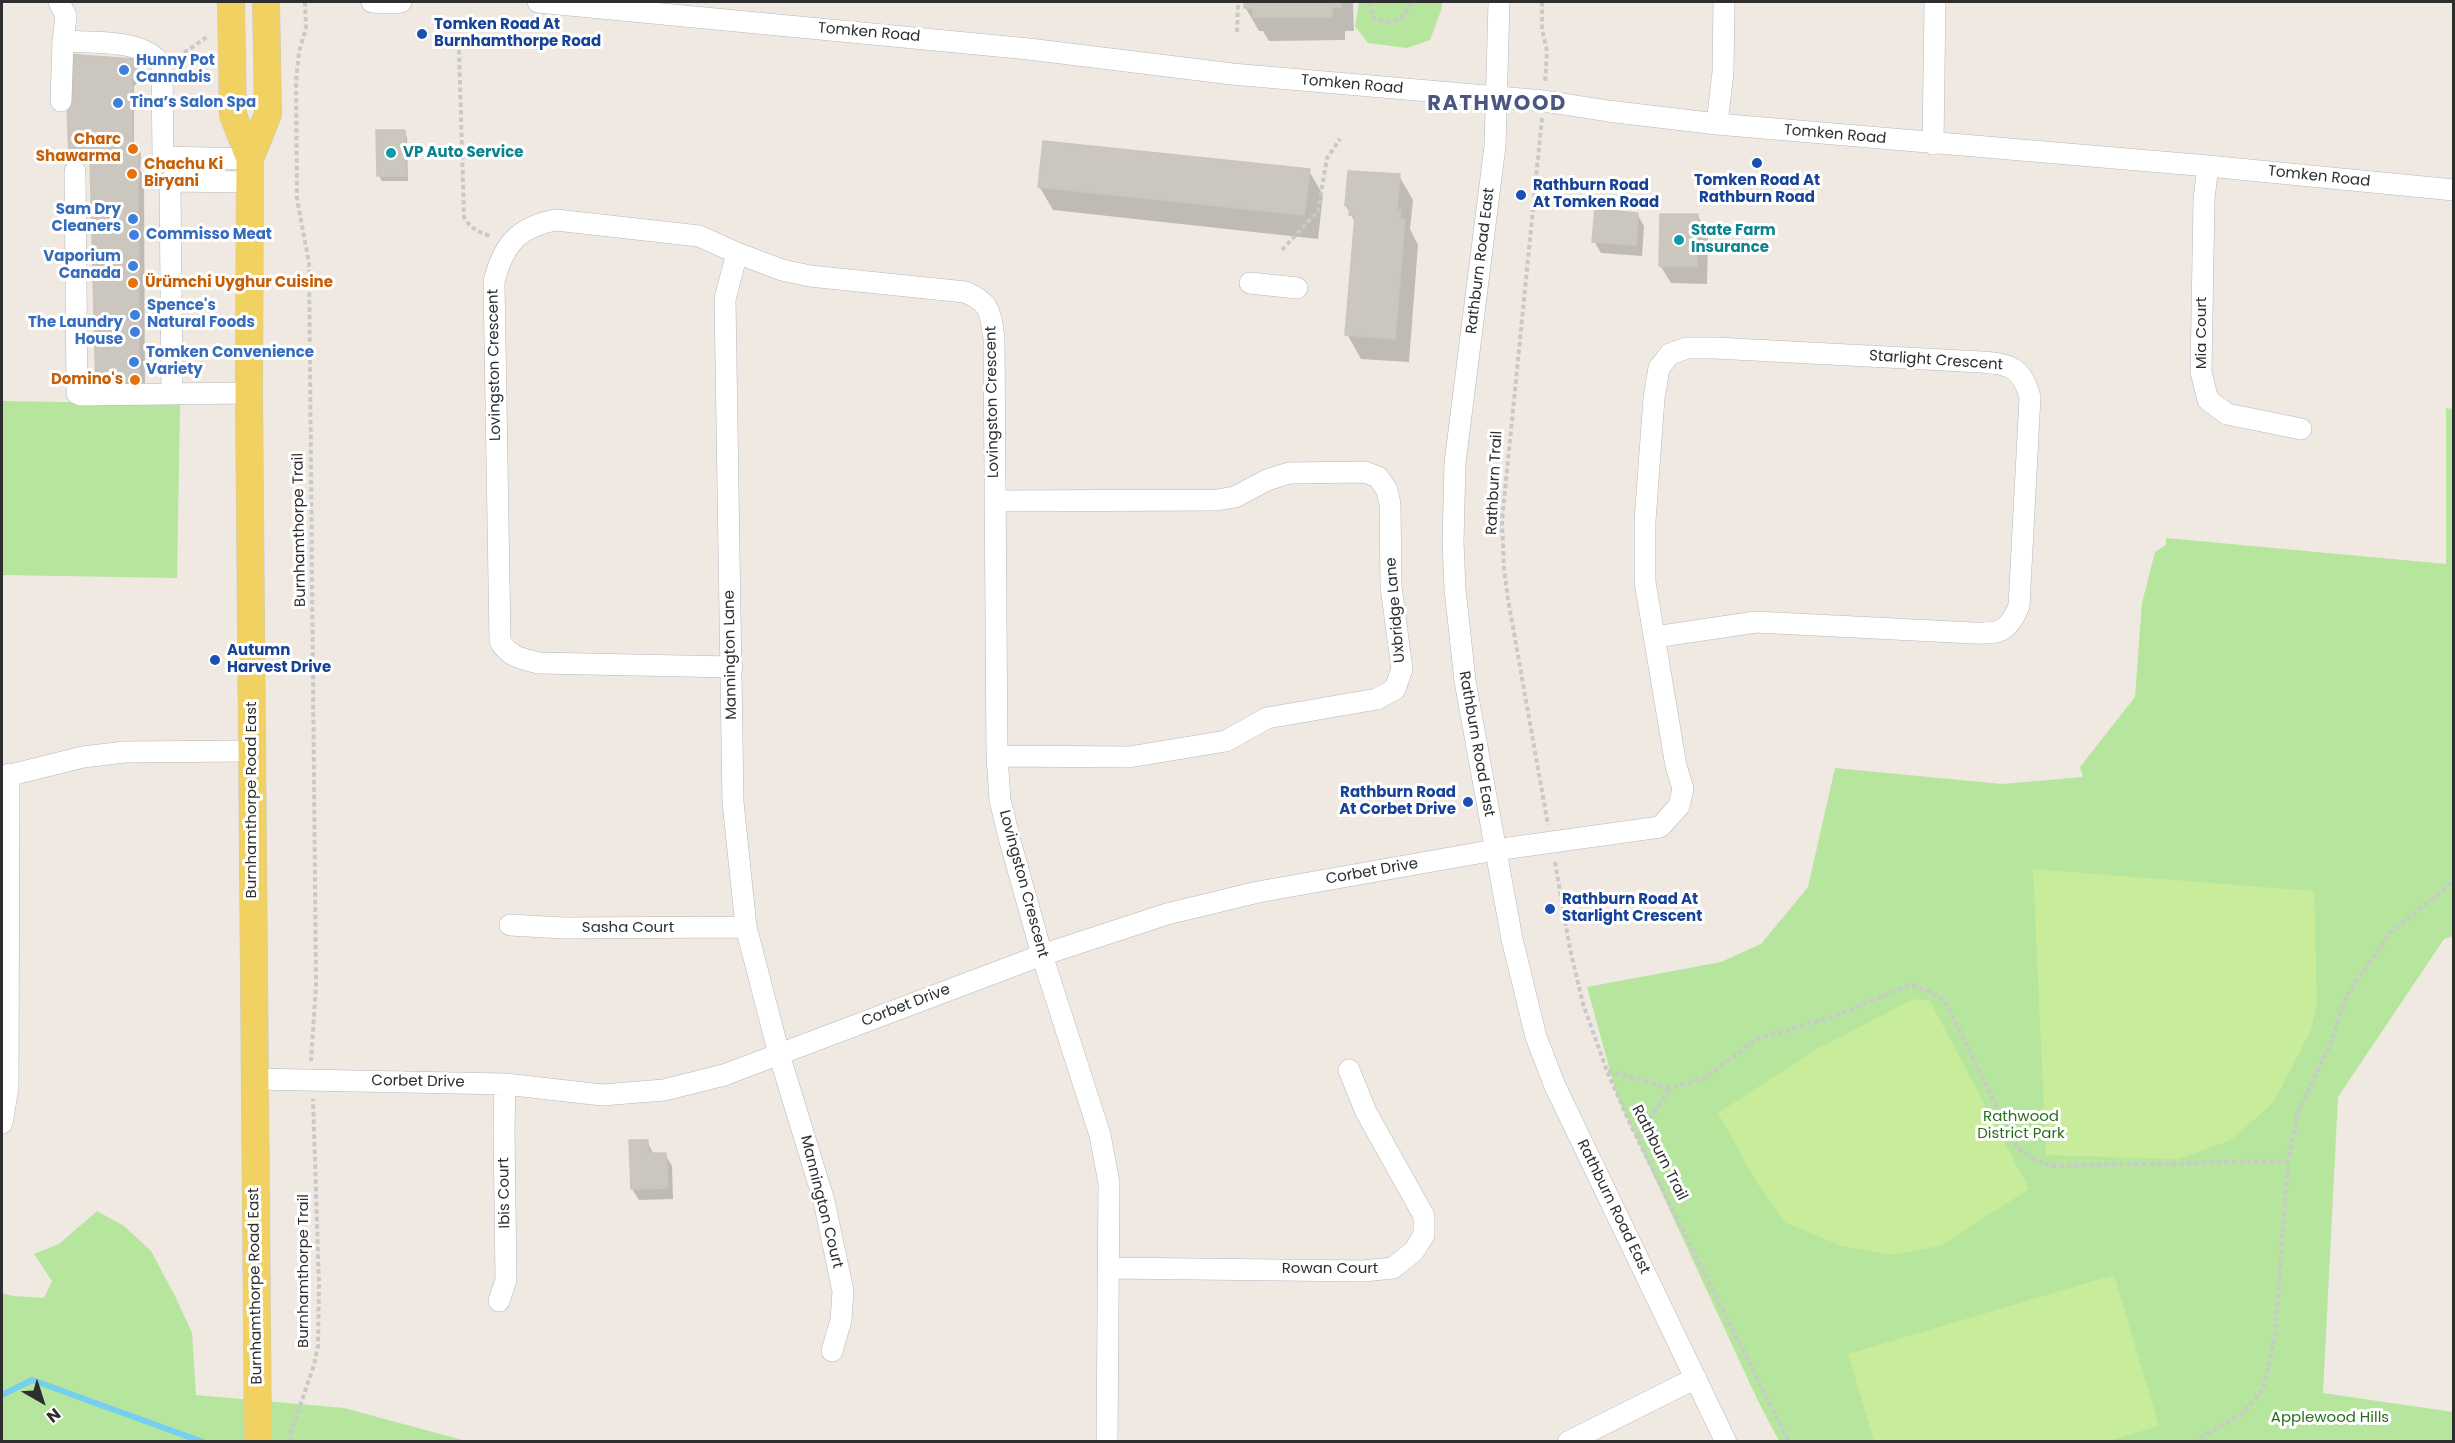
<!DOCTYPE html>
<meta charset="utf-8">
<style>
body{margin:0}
#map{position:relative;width:2455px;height:1443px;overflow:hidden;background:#efe9e1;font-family:Poppins,sans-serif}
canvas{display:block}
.frame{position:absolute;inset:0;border:3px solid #2e2e2e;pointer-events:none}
.north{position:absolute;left:12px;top:1371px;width:60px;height:60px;-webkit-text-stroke:4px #fff;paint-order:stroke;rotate:141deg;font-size:16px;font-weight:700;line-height:24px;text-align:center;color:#2e2e2e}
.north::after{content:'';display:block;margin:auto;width:21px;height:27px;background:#2e2e2e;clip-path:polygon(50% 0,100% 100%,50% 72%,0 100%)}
</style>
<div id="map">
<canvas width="2455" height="1443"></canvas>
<div class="frame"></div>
<div class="north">N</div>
</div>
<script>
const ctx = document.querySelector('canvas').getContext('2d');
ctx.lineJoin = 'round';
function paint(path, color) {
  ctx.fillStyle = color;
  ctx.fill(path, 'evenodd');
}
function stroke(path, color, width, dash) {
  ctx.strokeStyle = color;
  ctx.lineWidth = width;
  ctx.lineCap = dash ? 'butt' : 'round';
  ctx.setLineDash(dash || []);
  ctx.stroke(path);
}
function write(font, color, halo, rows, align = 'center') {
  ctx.font = font + ' Poppins,sans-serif';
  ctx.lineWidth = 6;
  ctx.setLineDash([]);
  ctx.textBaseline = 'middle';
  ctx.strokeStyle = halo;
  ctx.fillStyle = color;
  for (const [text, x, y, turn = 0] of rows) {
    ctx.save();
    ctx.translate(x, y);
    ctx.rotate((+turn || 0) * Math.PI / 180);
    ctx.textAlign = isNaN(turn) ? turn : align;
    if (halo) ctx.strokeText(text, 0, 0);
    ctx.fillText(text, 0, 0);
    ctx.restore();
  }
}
paint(new Path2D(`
 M1359,2H1442V8L1430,40L1407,48L1368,43L1355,26Z
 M2,401L180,404L177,578L2,575Z
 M2446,408L2453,409V936L2444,939L2338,1097L2323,1393L2453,1412V1441H1779L1758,1401L1617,1096L1587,987L1721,962L1761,944L1808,887L1835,768L2002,784L2083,777L2080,767L2135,697L2142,603L2155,552L2166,545V538L2446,564Z
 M97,1211L124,1226L151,1251L175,1296L192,1333L196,1395L344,1408L466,1441H2V1293L13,1296L44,1298L52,1281L34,1254L59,1244Z`), '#b6e59e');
paint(new Path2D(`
 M2033,869L2314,891L2317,1005L2311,1030L2274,1102L2231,1140L2178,1159L2046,1155Z
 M1914,999L1930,1001L2029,1189L1940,1246L1889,1255L1842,1246L1786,1223L1757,1183L1718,1113L1815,1050Z
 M2114,1275L2159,1426L2108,1441H1874L1848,1354Z`), '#c9ec9a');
paint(new Path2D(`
 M1245,2H1353L1354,31H1345V40L1269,41L1263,31H1259L1245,7Z
 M1763,2H1876L1764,3Z
 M138,65L141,71V80L134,86V145L141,154L140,170L144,176L145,404L104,403L91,163L73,164L70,159Z
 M404,132L407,137L408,181H382L379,176Z
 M1309,171L1323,195L1318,239L1053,210L1039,186Z
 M1399,176L1413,200L1410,229L1418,245L1409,362L1361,359L1347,334L1356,224L1346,206Z
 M1637,214L1644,226L1642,256L1601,253L1594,241Z
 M1698,216L1708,234L1707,284L1671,283L1660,265Z
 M647,1141L654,1155L665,1154L672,1166L673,1199L639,1200L632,1189Z`), '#0003');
stroke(new Path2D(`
 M2,1395L32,1380L203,1442`), '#75cff0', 6);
const building = new Path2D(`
 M1244,2H1341V7H1332V17H1253V8H1244Z
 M65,54L134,59L139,64V74L132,80V142L139,147L138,163L90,158L69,159Z
 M376,130H405L406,176H377Z
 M1043,141L1310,169L1304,215L1038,187Z
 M90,158L138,163L139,392H96Z
 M1348,171L1400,174L1397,210H1401L1400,219L1405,220L1395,339L1345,335L1355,216L1349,215L1350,206H1345Z
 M1595,209L1638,213L1636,245L1592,242Z
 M1660,214H1698L1697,266H1659Z
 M629,1140H648V1153H666L668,1188L631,1189Z`);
paint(building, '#cbc7bf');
stroke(building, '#cbc5ba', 1.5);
const minor = new Path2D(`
 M59,2L66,16L63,41C94,43 142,38 162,65L163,157L250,159
 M372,2L392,3L401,2
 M538,2L1029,49L1232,74L1544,101L1608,111L1717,124L2208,166L2454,190
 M1499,2L1495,146L1455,463L1453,542L1455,589L1465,681L1512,939L1536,1037L1555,1086L1726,1442
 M61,101L63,41
 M1717,124L1723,72L1724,2
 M1933,144L1935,2
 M2208,166L2204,199L2201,372L2208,400L2227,414L2301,429
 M75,171L77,393L81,395L249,393
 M737,253L725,299L733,802L746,927L779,1054L824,1201L843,1291L841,1320L832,1351
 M1250,283L1297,288
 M172,394L170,181L250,182
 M995,501L1217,500L1235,497L1267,480L1289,473L1365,472L1378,477L1387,490L1390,504L1391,587L1402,669L1395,689L1377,699L1267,718L1226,741L1129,757L997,756
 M732,667L539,663C522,659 509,657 500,641L494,282C503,245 518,227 556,220L699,236L737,253L782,270L810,276L965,292C991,303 990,312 994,338L997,756L1000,800L1010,841L1042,955L1100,1135L1109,1183L1107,1442
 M2,777L83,757L125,752L253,751
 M510,925L564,928L746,927
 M254,1079L505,1084L602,1095L664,1090L724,1075L1042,955L1167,914L1258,892L1495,850L1660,827L1679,806L1683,789L1676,766L1645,582V521L1654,398L1659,368L1670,354L1687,348H1715L1982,362C2011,364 2022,368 2030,397L2019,606C2008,632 2000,634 1973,633L1756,622L1655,637
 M2,1123L8,1088L9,774
 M1110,1268L1363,1271L1393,1268L1414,1251L1424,1235V1216L1366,1112L1349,1070
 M499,1301L506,1280L504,1128L505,1084
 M1568,1442L1696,1378`);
const major = new Path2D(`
 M231,2L233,115L250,159L249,393L258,1442
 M250,159L268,114L266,2`);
stroke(minor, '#b4b7c1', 22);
stroke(major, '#c9c9c9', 28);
stroke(new Path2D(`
 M305,2L306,28L299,52L296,82L297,199L309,263L316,986L311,1061
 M1370,2L1375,20C1400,23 1399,23 1412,2
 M1542,2V29L1547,51L1545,84
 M1237,32L1238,2
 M459,50L464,217C470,229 480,232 492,237
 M178,57L207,37
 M1542,118L1502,521L1504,569L1508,599L1548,825
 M1282,250L1318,211L1327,158L1340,139
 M1555,862L1570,949L1583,1004L1607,1071L1631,1126L1789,1442
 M1608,1071L1670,1088L1703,1079L1757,1039L1832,1017L1910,985L1929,991L1945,1001L2017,1148L2032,1158L2052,1166L2288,1161
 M1638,1138L1670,1088
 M291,1442V1432L314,1365L318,1346L319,1285L313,1099
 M2194,1442L2241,1414L2263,1390L2275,1337L2288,1161L2298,1112L2332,1040L2346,996L2390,933L2454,881`), '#c9c9c9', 4, [4.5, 3]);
stroke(minor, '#fff', 21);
stroke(major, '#f2d163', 27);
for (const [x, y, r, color] of [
 [422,34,6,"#1a4fb4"],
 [124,70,6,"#3f7fe0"],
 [118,103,6,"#3f7fe0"],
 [133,149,6,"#e8710a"],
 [391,153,6,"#0f9aa8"],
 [1757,163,6,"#1a4fb4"],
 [132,174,6,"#e8710a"],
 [1521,195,6,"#1a4fb4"],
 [133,219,6,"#3f7fe0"],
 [134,235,6,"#3f7fe0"],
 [1679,240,6,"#0f9aa8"],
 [133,266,6,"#3f7fe0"],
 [133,283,6,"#e8710a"],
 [135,315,6,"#3f7fe0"],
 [135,332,6,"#3f7fe0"],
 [134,362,6,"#3f7fe0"],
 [135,380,6,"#e8710a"],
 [215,660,6,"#1a4fb4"],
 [1468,802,6,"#1a4fb4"],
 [1550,909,6,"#1a4fb4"]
]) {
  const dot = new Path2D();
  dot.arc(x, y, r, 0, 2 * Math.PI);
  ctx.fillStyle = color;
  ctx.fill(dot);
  stroke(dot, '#fff', 2);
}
write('bold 15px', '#164399', '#fff', [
 ["Tomken Road At",434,25],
 ["Burnhamthorpe Road",434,42],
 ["Tomken Road At",1757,181,"center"],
 ["Rathburn Road",1757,198,"center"],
 ["Rathburn Road",1533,186],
 ["At Tomken Road",1533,203],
 ["Autumn",227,651],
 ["Harvest Drive",227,668],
 ["Rathburn Road",1456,793,"right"],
 ["At Corbet Drive",1456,810,"right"],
 ["Rathburn Road At",1562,900],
 ["Starlight Crescent",1562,917]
], 'left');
write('15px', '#2e2e2e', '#fff', [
 ["Tomken Road",869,33,5],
 ["Tomken Road",1352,85,5],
 ["Tomken Road",1835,135,5],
 ["Tomken Road",2319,177,6],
 ["Rathburn Road East",1481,261,-83],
 ["Mia Court",2202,333,-90],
 ["Starlight Crescent",1936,361,4],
 ["Lovingston Crescent",495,365,-91],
 ["Lovingston Crescent",993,402,-91],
 ["Rathburn Trail",1495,483,-87],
 ["Burnhamthorpe Trail",300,530,-91],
 ["Uxbridge Lane",1396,610,-95],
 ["Mannington Lane",731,655,-91],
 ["Rathburn Road East",1476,744,80],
 ["Burnhamthorpe Road East",252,800,-90],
 ["Corbet Drive",1372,872,-10],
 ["Lovingston Crescent",1023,884,75],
 ["Sasha Court",628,928],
 ["Corbet Drive",906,1006,-21],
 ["Corbet Drive",418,1082,1],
 ["Rathburn Trail",1659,1153,63],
 ["Ibis Court",505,1193,-91],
 ["Mannington Court",821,1202,76],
 ["Rathburn Road East",1613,1207,64],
 ["Rowan Court",1330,1269],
 ["Burnhamthorpe Trail",304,1271,-90],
 ["Burnhamthorpe Road East",256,1286,-91]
]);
write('bold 15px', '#366cbe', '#fff', [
 ["Hunny Pot",136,61],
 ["Cannabis",136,78],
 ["Tina’s Salon Spa",130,103],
 ["Sam Dry",121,210,"right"],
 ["Cleaners",121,227,"right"],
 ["Commisso Meat",146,235],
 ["Vaporium",121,257,"right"],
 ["Canada",121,274,"right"],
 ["Spence's",147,306],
 ["Natural Foods",147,323],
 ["The Laundry",123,323,"right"],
 ["House",123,340,"right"],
 ["Tomken Convenience",146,353],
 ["Variety",146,370]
], 'left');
write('bold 15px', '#c56008', '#fff', [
 ["Charc",121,140],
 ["Shawarma",121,157],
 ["Chachu Ki",144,165,"left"],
 ["Biryani",144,182,"left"],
 ["Ürümchi Uyghur Cuisine",145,283,"left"],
 ["Domino's",123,380]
], 'right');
write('bold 15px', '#0d838f', '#fff', [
 ["VP Auto Service",403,153],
 ["State Farm",1691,231],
 ["Insurance",1691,248]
], 'left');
write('15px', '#2c6e1b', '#fff', [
 ["Rathwood",2021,1117],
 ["District Park",2021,1134],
 ["Applewood Hills",2330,1418]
]);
ctx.letterSpacing = '1.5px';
write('bold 21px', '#4d5680', '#fff', [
 ["RATHWOOD",1497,105]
]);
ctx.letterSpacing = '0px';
</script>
